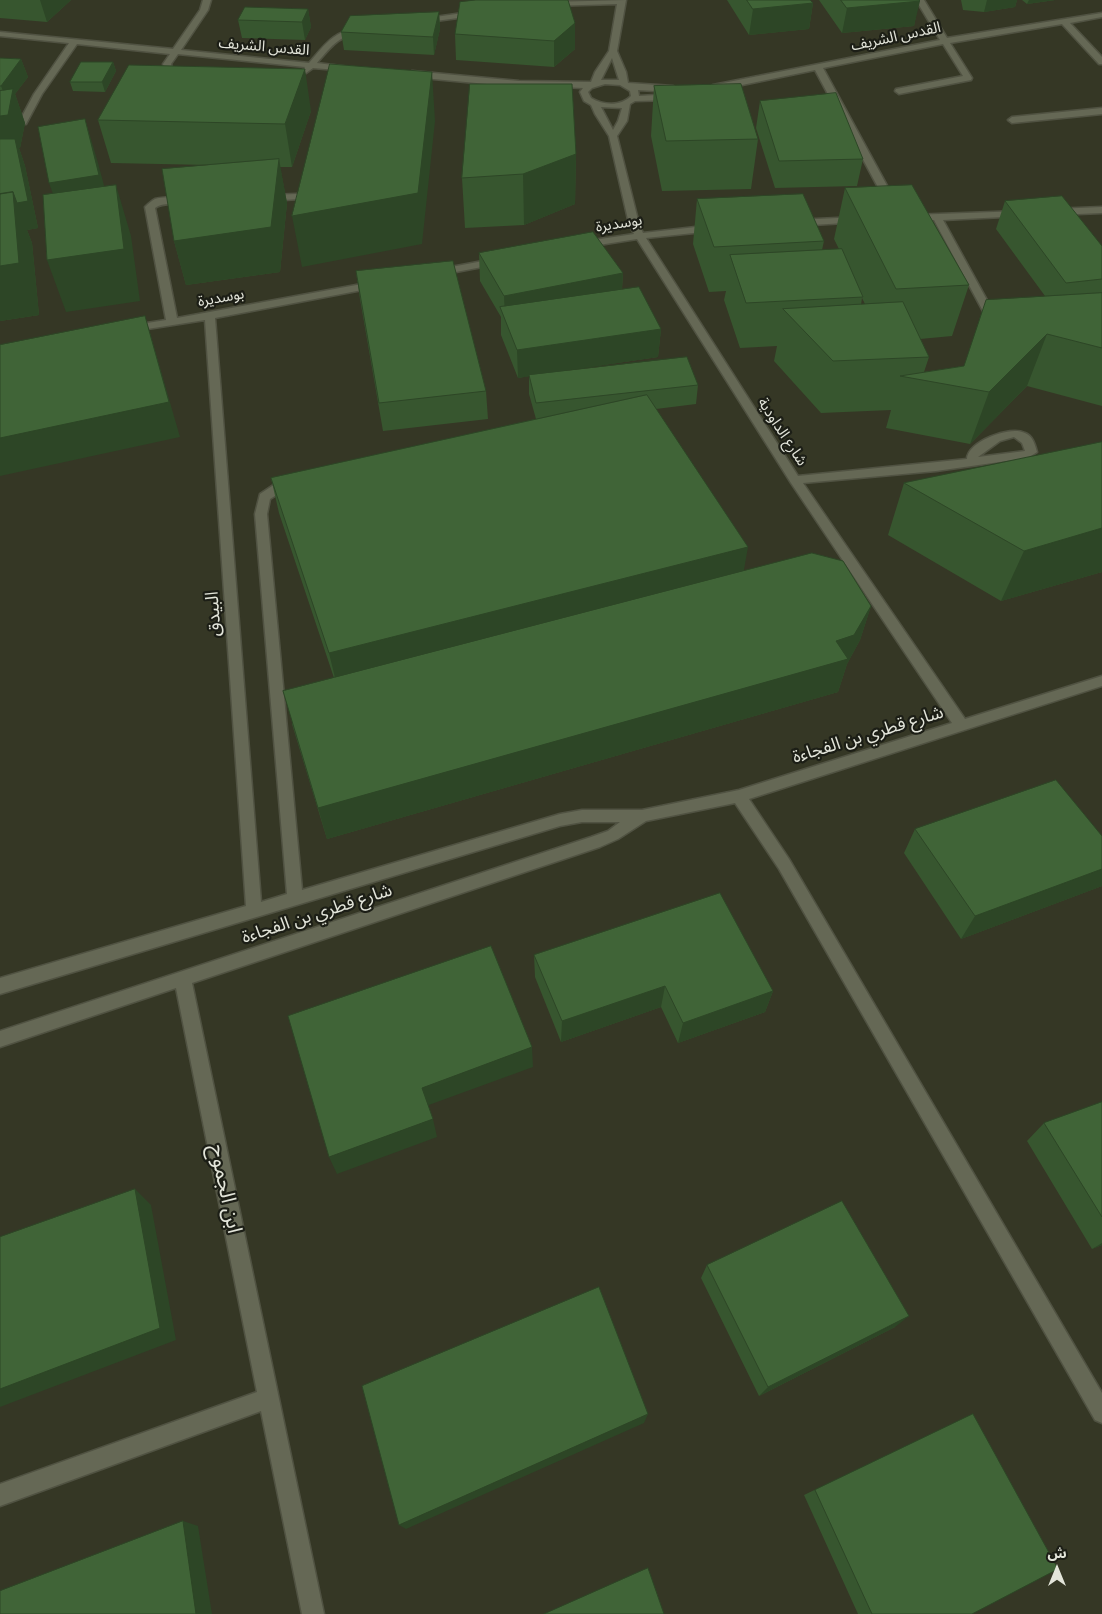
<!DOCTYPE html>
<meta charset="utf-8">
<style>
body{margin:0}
#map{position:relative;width:1102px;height:1614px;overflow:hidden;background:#353725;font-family:"Fira Sans Condensed","Noto Sans Arabic",sans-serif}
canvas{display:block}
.north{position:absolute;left:1032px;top:1544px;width:50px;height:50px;-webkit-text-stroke:4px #1c1e16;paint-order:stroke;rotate:0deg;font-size:14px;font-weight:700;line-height:20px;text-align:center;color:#e3e5da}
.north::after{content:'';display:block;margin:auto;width:18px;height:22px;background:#e3e5da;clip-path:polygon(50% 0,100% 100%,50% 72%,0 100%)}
</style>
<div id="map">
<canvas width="1102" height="1614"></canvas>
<div class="north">ش</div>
</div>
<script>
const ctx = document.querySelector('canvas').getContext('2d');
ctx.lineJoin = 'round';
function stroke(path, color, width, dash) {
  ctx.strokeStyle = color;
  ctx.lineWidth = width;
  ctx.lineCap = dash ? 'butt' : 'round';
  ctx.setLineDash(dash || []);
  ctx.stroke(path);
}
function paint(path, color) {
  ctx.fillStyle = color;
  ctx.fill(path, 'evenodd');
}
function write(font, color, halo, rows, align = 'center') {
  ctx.font = font + ' "Fira Sans Condensed","Noto Sans Arabic",sans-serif';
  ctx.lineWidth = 4.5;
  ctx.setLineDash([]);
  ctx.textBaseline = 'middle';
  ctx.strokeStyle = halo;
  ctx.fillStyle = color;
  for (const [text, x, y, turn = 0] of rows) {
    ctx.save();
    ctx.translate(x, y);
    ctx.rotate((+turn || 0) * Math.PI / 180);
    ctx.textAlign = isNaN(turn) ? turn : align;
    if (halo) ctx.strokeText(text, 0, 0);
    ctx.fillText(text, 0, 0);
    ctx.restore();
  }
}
const minor = new Path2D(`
 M203,0H211L208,10L181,50L309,63C327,42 333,32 361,27L365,29L364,31C339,36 333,44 317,63L349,67L353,69L349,71L313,68L306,73L302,71L305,67L178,54L171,64L173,70L186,74V78L183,79L165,72L163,64L170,54L77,44L42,94L26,124L19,122L34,94L69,43L0,36V32L173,49L200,10Z
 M626,0L617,51L626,72L628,83L673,86L677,89L673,92L638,90L639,96L673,94L677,97L673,100L635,101L630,104L627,121L617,136L639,224L643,233L713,225L718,228L713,231L646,238L798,476L967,459C967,442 1010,425 1025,433C1033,436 1035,445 1037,452L1028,458L936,471L803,483L965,719L1102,676V686L749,799L789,859L1102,1393V1423L1095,1420L779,869L735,803L646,821L618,839L600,847L192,983L324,1614H302L261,1411L0,1506V1484L257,1392L176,988L0,1047V1031L591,837L608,831L620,822H582L560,826L0,994V978L246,906L205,320L128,332L123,329L128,326L166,320L145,207C148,204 151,201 155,199C163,197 184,195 191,200C181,208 165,200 155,208L177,318L378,281L383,284L378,287L215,318L261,902L287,894L255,514L260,494L281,480L291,478L297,482L270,499L267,514L302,890L560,814L582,810H642L739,790L952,723L791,483L637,239L580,248L575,245L580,242L634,234L629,224L609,136L595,114L591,105L584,101L580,92L583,88L542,86L519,87L412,77L408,74L412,71L519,81L591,82L595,72L609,51L617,4L549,6L545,4L549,2ZM612,58L619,80H601ZM605,84L620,85L630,91L631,96C620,107 603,105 591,98L588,92L592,88ZM601,107L622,108L618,121L613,130ZM1014,437L1022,443L1025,451L978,457L1000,441Z
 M916,0H924L947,38L1102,13V17L1070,23L1102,57V64H1099L1062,24L950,43L972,78L971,80L899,94L895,91L896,89L963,76L943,44L823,68L897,204L892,207L887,204L815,70L713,91L709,88L713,85L940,40Z
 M477,11L481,13L480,15L421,23L417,21L421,19Z
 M1102,108V114L1012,123L1008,120L1012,117Z
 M297,194L300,195V199L267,201L262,198L267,195Z
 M1102,207V213L1054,215L1049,212L1054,209Z
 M1021,211L1026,214L1024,216L943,220L994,313L989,316L984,313L934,220L911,221L906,218L911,215Z
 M858,217L861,218V222L796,226L791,223L796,220Z
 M499,258L504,261L503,263L435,276L430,273L435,270Z`);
stroke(minor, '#505242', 3);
paint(minor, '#656855');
paint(new Path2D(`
 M0,0H71L47,22L0,18Z
 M727,0H810L813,3L809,29L749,35Z
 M819,0H919L914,26L842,33Z
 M961,0H1017L1015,7L984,12L963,10Z
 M1022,0H1055L1027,4Z
 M460,2L575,49L554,67L456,60L455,34Z
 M308,9L311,27L305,40L242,38L238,20Z
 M439,12L440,29L434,55L344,50L341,32Z
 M0,58L21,59L28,77L15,94L25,123L20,148H19L25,166L38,228L27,230L32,243L39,315L0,321Z
 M113,62L116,71L105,92L73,91L70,82Z
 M654,86L758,139L751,189L662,191L651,136Z
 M760,101L863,159L857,186L775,188L756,128Z
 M311,111L292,167H280L287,203L280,272L186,285L174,241L209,165L111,163L98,120Z
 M576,154L575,204L524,225L465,228L462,178Z
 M845,188L969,285L952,336L920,339L929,357L924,372L964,366L1045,296L996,229L1005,201L1102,246V406L1027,386L970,444L886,428L891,410L821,413L774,361L777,346L740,348L724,300L726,291L709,292L693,244L697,199L824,241L822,250L839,249L834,239ZM862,298L865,304L861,305Z
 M479,253L623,273L622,290L661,329L658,357L562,371L698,385L696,404L656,409L743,571L871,606L860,640L847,664L838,692L327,839L292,724L334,678L279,513L271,478L536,419L529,394V376L518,378L501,335V317L480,281Z
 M356,271L486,391L488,419L383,431L360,299Z
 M1102,442V572L1001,601L888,535L904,483Z
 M915,829L1102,836V886L961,939L904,853Z
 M534,955L773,991L765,1012L678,1043L661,1007L561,1042L535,977Z
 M1102,1102V1245L1092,1249L1027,1141L1044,1123Z
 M707,1265L895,1327L759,1396L701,1278Z
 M973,1414L972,1614H858L804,1495Z`), '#37562f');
paint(new Path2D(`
 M40,0H71L47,22Z
 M987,0H1017L1015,7L984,12Z
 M1029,0H1055L1027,4Z
 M920,1L914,26L842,33L847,8Z
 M813,3L809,29L749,35L753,9Z
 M308,9L311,27L305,40L302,22Z
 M439,12L440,29L434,55L433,37Z
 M575,23V49L554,67V41Z
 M21,59L28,77L15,94L25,123L20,148H19L25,166L38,228L27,230L32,243L39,315L0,321V116L8,104L1,86Z
 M113,62L116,71L105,92L102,82Z
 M305,69L311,111L292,167L285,124Z
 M432,72L435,121L422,244L302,267L292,216Z
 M85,119L98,163L113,219L65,227L49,183Z
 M576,154L575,204L524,225L523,174Z
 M279,159L287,203L280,272L186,285L174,241Z
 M116,185L131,236L140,301L66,312L47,260Z
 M623,273L621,301L505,318L504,296Z
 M145,316L180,437L0,476V438Z
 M661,329L658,357L518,378L517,350Z
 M1047,334L1027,386L970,444L989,392Z
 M1102,528V572L1001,601L1024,551Z
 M748,547L742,581L337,686L329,653Z
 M871,606L860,640L847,664L838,692L327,839L318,808L836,641Z
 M1102,869V886L961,939L975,916Z
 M665,986L661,1007L561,1042L562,1021Z
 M773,991L765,1012L678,1043L683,1023Z
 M532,1047L533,1067L426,1106L422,1088Z
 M433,1119L437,1137L337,1174L329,1157Z
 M135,1189L151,1205L176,1340L0,1407V1389Z
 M1102,1243V1245L1092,1249Z
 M909,1316L895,1327L759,1396L768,1387Z
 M648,1414L644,1423L406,1529L399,1525Z
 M183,1521L198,1526L212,1614H196Z`), '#2d4626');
const building = new Path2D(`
 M476,0H568L575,23L554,41L455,34L460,2Z
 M747,0H810L813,3L753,9Z
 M841,0H919L920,1L847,8Z
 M245,7L308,9L302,22L238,20Z
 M439,12L433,37L341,32L350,16Z
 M0,58L21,59L1,86H0Z
 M81,62H113L102,82H70Z
 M330,64L432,72L418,193L292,216Z
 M129,65L305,69L285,124L98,120Z
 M470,84H572L576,154L523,174L462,178Z
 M741,84L758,139L666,141L654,86Z
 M13,89L8,115L0,116V91Z
 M836,93L863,159L779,161L760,101Z
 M85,119L99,175L49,183L38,127Z
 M0,139H15L28,201L17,203L13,192L0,194Z
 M279,159L271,227L174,241L162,169Z
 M116,185L124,249L47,260L43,195Z
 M912,185L969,285L896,289L845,188Z
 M13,192L19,263L0,266V194Z
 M803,194L824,241L714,247L697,199Z
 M1062,196L1102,246V279L1066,283L1005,201Z
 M593,232L623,273L504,296L479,253Z
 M842,249L863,297L746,303L730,255Z
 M453,261L486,391L379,403L356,271Z
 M639,287L661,329L517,350L500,307Z
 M1102,293V348L1047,334L989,392L900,376L964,366L986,300Z
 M903,302L929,357L833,361L783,309Z
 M145,316L169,402L0,438V345Z
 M687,357L698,385L536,403L529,375Z
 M647,395L748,547L329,653L271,478Z
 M1102,442V528L1024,551L904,483Z
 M812,553L843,561L871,606L854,635L836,641L848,659L318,808L283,691Z
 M1056,780L1102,836V869L975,916L915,829Z
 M720,893L773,991L683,1023L665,986L562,1021L534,955Z
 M491,946L532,1047L422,1088L433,1119L329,1157L288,1016Z
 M1102,1102V1217L1044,1123Z
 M135,1189L160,1328L0,1389V1237Z
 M842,1201L909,1316L768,1387L707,1265Z
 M599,1287L648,1414L399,1525L362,1386Z
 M973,1414L1058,1569L972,1614H872L815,1490Z
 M183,1521L196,1614H0V1591Z
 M648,1568L664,1614H544Z`);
paint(building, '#406437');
stroke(building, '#2d4626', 1);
write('15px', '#e3e5da', '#1c1e16', [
 ["القدس الشريف",896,37,-12],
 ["القدس الشريف",264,47,5],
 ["بوسديرة",619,224,-9],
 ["بوسديرة",221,298,-10],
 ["شارع الداودية",782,432,57]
]);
write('18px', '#e3e5da', '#1c1e16', [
 ["البيدق",214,614,-94],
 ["شارع قطري بن الفجاءة",868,735,-17],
 ["شارع قطري بن الفجاءة",317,914,-18]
]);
write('21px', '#e3e5da', '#1c1e16', [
 ["ابن الجموح",225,1189,78]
]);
</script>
